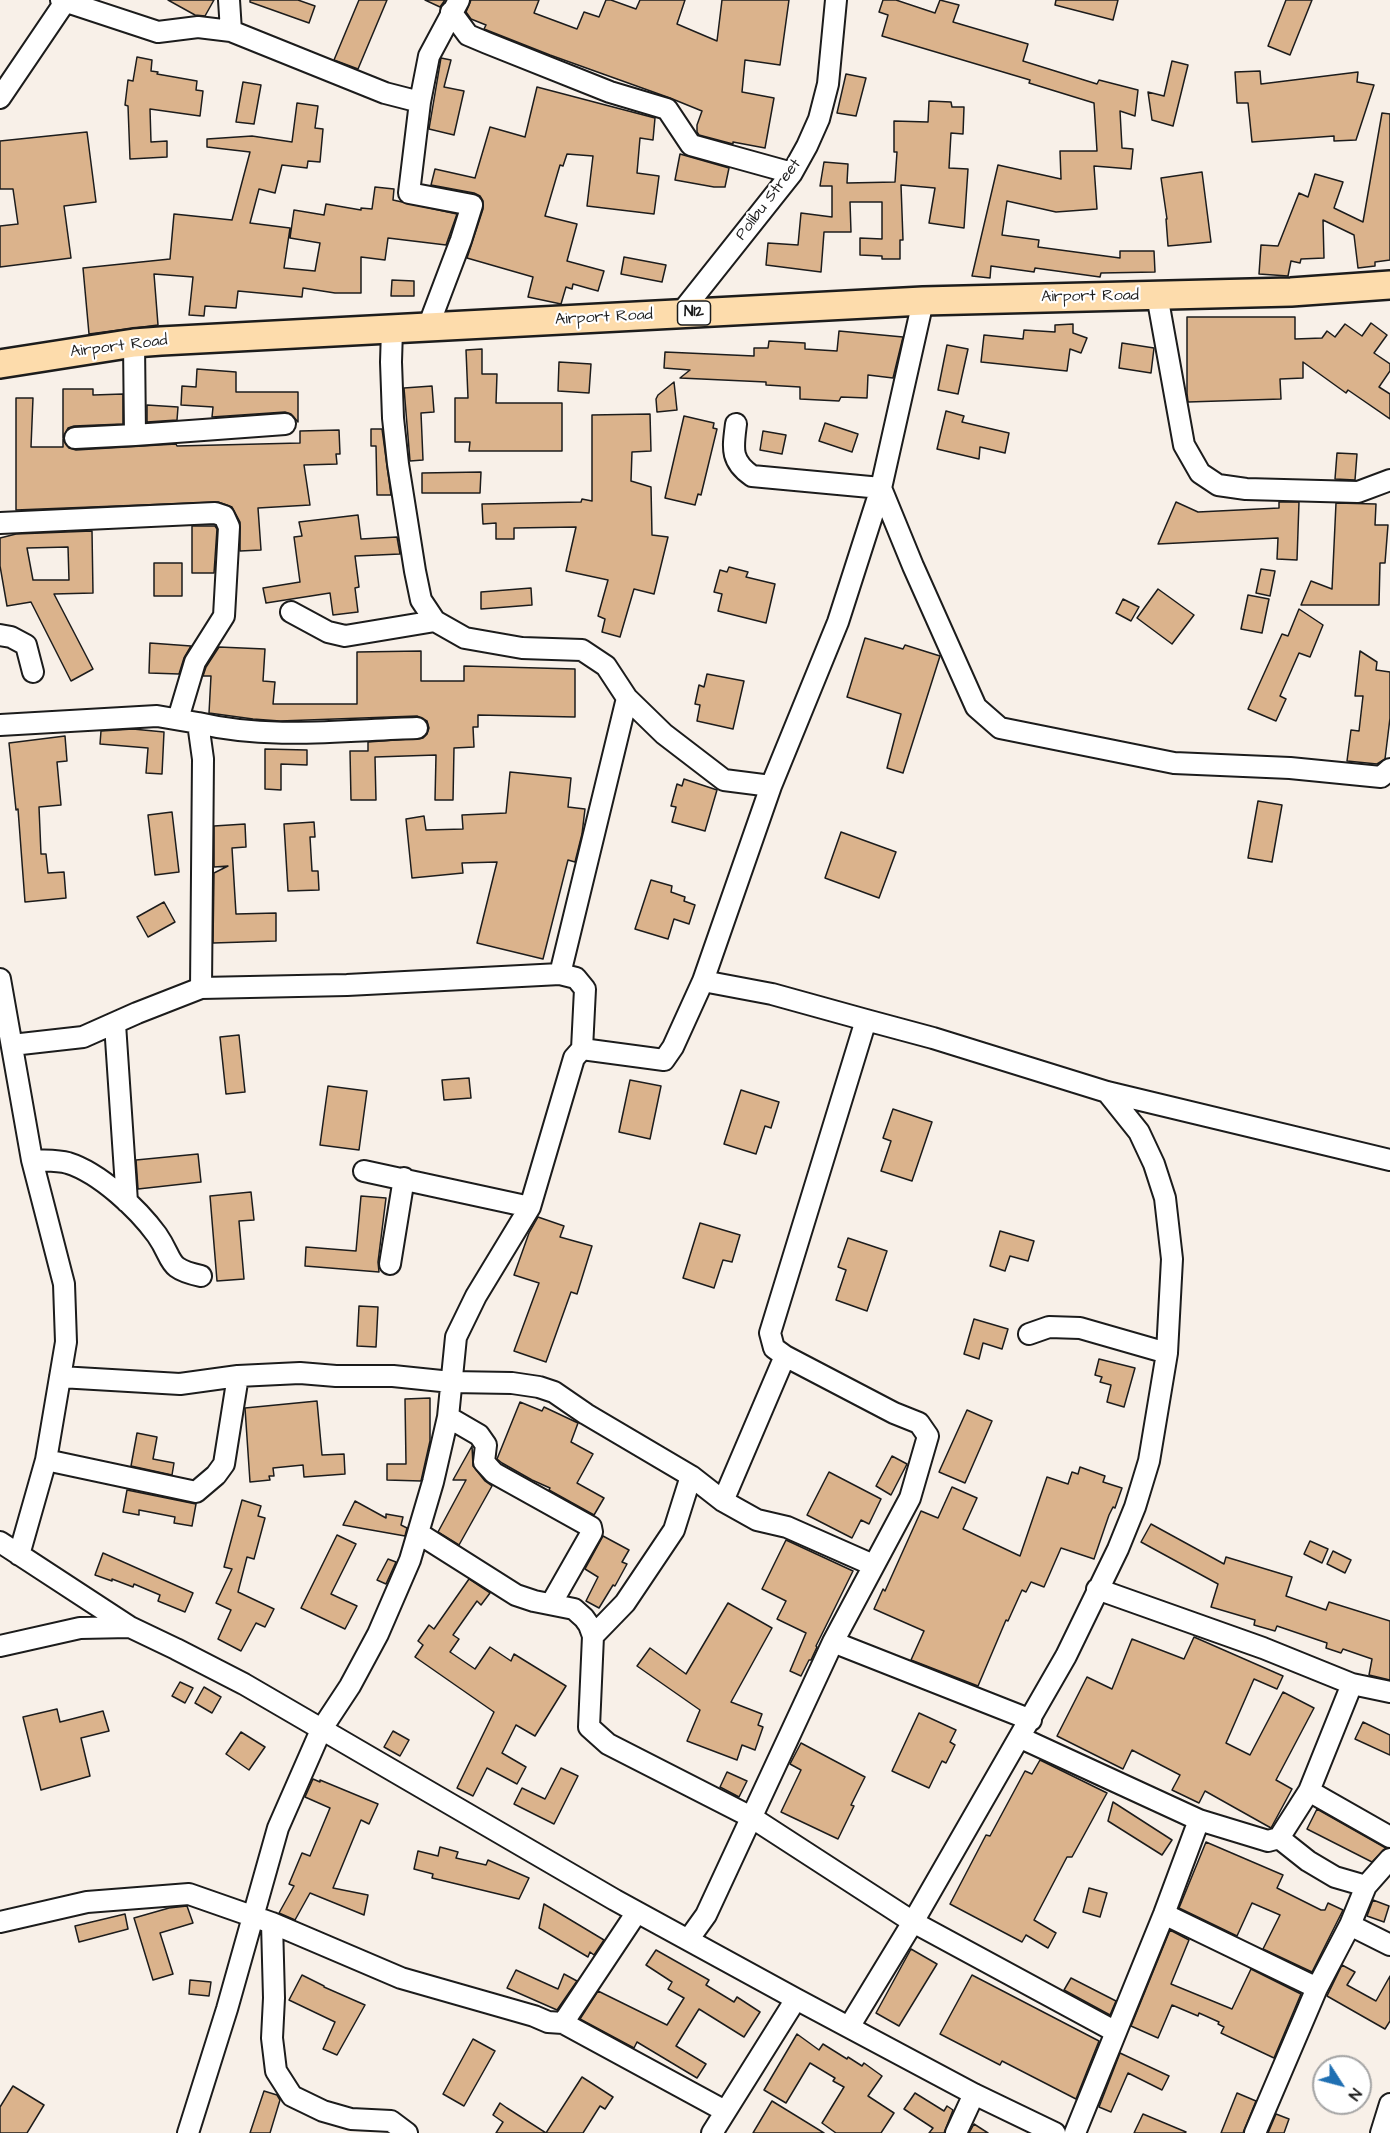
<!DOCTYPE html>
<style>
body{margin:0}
#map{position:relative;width:1390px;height:2133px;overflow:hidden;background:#f8f0e8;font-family:"Architects Daughter",sans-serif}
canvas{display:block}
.north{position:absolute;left:1312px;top:2055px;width:60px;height:60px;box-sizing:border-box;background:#fff;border:2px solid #a4a4a4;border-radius:50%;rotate:126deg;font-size:16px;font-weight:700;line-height:24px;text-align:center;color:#1c1c1c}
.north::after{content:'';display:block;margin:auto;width:21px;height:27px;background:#1f6fb2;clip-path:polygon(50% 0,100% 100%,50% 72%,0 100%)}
</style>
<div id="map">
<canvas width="1390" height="2133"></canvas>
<div class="north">N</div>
</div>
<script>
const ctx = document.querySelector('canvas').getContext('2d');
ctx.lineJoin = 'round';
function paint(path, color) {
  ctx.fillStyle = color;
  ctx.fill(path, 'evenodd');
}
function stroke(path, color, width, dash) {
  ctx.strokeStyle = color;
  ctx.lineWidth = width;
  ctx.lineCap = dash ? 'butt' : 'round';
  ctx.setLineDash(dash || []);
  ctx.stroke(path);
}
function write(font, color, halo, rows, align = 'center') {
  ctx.font = font + ' "Architects Daughter",sans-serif';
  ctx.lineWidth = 4.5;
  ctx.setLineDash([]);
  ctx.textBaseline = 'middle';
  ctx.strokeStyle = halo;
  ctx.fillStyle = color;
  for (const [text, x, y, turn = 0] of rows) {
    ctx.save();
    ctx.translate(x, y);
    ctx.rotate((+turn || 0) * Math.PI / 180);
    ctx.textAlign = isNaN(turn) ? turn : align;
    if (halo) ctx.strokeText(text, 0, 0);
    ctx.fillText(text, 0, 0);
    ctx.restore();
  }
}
const building = new Path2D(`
 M168,0H214L205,16L195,15Z
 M250,0H298L315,6L309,23L250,2Z
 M359,0H387L358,69L334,60Z
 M425,0H445L440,7Z
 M471,0H539L534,13L577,29L584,12L599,17L606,0H611L636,9L640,0H685L677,24L717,41L722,0H789L780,65L745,60L742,92L774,98L765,148L733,142V144L699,135L697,132V125L702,111L670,98L550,55L484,29L486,25L471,19L466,12Z
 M883,0H896L935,13L940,0L959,5L953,22L1028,44L1023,61L1097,84L1099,80L1138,90L1135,116L1120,111L1122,148L1133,149L1131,169L1094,166L1097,209L1056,212L1007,201L1002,235L1039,240L1038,247L1120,258V251H1154L1155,272L1101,273L1100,277L1035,268L1034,272L991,266L990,278L972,276L998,165L1061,179L1060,151H1097L1094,103L1029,83L1030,80L882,36L888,15L879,12Z
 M1056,0H1118L1113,20L1055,5Z
 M1286,0H1312L1290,55L1268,46Z
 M137,57L152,60L151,71L158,72L157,74L197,81L196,90L203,91L200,116L150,109L151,142L167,141V157L130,159L128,106L125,105L128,80L133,81Z
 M441,58L451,60L444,87L464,91L454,135L429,129Z
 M1172,61L1188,65L1173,126L1152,120L1148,92L1164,96Z
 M1260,71L1261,84L1358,72L1357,82L1374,85L1356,140L1334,141V136L1252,142L1248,103H1237L1235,72Z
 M846,74L866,78L856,116L837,113Z
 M243,82L261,85L254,124L236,122Z
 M537,87L655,118L653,140L640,138L637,173L659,176L654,214L587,206L593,156L567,154L563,166L560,165L545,216L577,224L567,261L604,271L598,291L573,284L572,289L566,287L561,304L528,297L533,277L467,258L483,209V201L480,196L474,193L431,185L435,169L475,178L490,127L525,137Z
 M929,101L951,102L952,107H964L963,134L951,133L949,168L968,169L964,228L929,223L935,188L901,185L903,240H900V259H882V256L860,255V238L882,239V202H850L851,232H824L821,272L766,265L768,243L798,245L801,213L832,217V186H820L824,162L848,164L847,183L895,182L897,152H894V121L928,122Z
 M297,103L318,106L315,128L323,129L320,162L308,161L307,168L282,165L275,193L259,189L250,223L290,228L284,268L315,271L320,243L290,238L294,210L324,215L326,204L361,210V208L372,209L375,187L394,189L393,200L457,214L446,245L388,238L385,260L361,257V293H335L303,288L302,297L238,291L236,308L205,306L204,316L189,315L193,277L154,274L158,325L89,334L83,268L170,259L174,214L232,220L250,152L207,147V139L252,136L292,142Z
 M1382,113L1390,114V260L1375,262V266L1358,268L1354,235L1323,220L1324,258L1301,259L1300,263L1291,261L1288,276L1259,274L1261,245L1278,246L1299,193L1308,197L1315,174L1343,182L1334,208L1363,222Z
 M87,132L96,202L64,206L71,258L0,267V226L18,224L13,189H0V141Z
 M680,154L729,168L725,187H714L675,180Z
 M1202,172L1211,242L1168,246L1166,219H1167L1161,178Z
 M624,257L666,265L662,282L621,274Z
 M392,280L414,281V296H391Z
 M1187,317H1295V339L1322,338L1327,331L1335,337L1345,324L1362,336L1371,323L1387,335L1374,353L1390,364V371L1379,387L1390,394V419L1348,390L1346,393L1303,362V378L1280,379L1281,399L1188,402L1187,393Z
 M1073,324V333L1087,338L1081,353L1070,349L1067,371L981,362L984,335L1023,339L1024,330L1055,332V325Z
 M839,331L903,337L893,378L868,375L867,398L841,397L839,401L800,399V387L766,385V382L680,378L690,370L664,368L665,352L754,356V348H768L769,341L805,343V349L837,351Z
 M1122,343L1154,348L1151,373L1119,368Z
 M947,345L968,349L958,394L938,390Z
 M482,349V374H497L496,403H562V451H469L470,442H455V398H468L466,350Z
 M559,362L591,364L589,393L558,391Z
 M197,369L236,372V392H298V422L291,414L285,412L212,417L213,407L181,405L182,386L196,387Z
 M674,382L677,410L657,412L656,399L658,395Z
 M432,386L434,412L421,413L423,460L410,461L404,388Z
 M63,389H93V395L123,394V424L74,426L68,428L63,438Z
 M16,398H33L31,447H63V439L69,448L76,450L176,444L177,446L300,443V431L339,430L340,454H336L337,464L304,465L310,505L258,508L261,550L240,551V522L232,507L218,502L16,510Z
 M147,405L178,407L177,420L147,422Z
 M946,411L964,416L962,422L1009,433L1005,453L980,447L979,459L937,449Z
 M650,414L651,451L632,452L631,481L651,487L652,535L668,537L654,594L634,589L620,637L602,632L605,619L598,616L608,580L566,571L576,527L514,528V539H496V523L483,524L482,504L581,502L582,499L592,501V415Z
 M684,416L714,423L713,428L717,429L701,495L698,494L695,505L665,498Z
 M825,423L858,434L852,452L819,441Z
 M371,429H382L391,495H377L376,446H371Z
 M763,431L786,435L782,454L760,450Z
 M1337,453L1357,454L1355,480L1335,479Z
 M481,472L480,493H422V473Z
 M1176,502L1198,512L1279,508V502H1299L1297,560L1277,559L1278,538L1158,544Z
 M1336,503L1376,504L1375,525H1388L1385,563H1380L1379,605H1301L1311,581L1332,589Z
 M358,515L361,539L397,537L400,554L355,556L359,587L355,588L358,612L333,615L330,593L266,603L263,588L300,582L294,537L302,536L299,522Z
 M192,526H215L217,529L214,573H192Z
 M92,531L93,593L54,594L93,669L71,681L31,602L7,606L0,566V538L16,534ZM68,547L69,580H33L27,548Z
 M154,563H182V596H154Z
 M729,567L748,572L746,577L775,584L766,623L718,611L722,594L714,592L720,570L727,572Z
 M1261,569L1275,571L1270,596L1256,593Z
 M531,588L532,605L481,609V592Z
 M1158,589L1194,615L1172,644L1137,618Z
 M1248,595L1269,599L1262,633L1241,629Z
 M1123,599L1139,607L1131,621L1116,613Z
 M1299,609L1323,625L1310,657L1299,653L1280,696L1286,699L1276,721L1248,709L1282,634L1288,636Z
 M865,638L903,649L905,645L940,656L903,773L887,768L901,714L847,697Z
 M150,643L191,646L184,658L179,674L149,673Z
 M219,647L265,649L263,681L275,682L273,704H357V652L421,651V681H464V666L575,669V717L478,715V727H473L474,747L454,748L453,800H435L436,755L375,757L376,800H351L350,751H368V742L423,738L427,734L429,728L427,721L417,716L280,721L253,719L209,713L211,676H203L206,667Z
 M1360,651L1377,662L1376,670L1390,672V718L1385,759L1377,764L1347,761L1351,730L1359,731L1363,696H1355Z
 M707,674L744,681L733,729L697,721L700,705L695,704L699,685L704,687Z
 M133,729L164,732L162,774L146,773L148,748L100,744L101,731Z
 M65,736L67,761L57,762L61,805L39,807L41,854H46L48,873L64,872L66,898L25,902L18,809L16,810L9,743Z
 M265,749L307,750V765L281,764V790L265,789Z
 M510,772L571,778L568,807L585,809L582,834L575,862L568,860L543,959L477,943L497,862L462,863L463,873L412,878L406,819L424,816L426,830L463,829L462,815L506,813Z
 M684,779L717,790L705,831L672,822L676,807L671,806L677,784L682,786Z
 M1258,801L1282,805L1272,862L1248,858Z
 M172,812L179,872L155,875L148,815Z
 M314,822L315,837H310L312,871H318L319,890L288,891L284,824Z
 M245,824L246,847L232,848L236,914L276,913V941L213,943L214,873L228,866L214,867V826Z
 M841,832L896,852L879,898L825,878Z
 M651,880L672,886L671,892L685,897L684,901L695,905L689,924L674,919L668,939L635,929Z
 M164,902L175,922L148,937L137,917Z
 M239,1035L245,1092L226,1094L220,1037Z
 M469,1078L471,1098L444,1100L442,1080Z
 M630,1080L661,1086L650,1139L619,1132Z
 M328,1086L367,1091L359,1150L320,1145Z
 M741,1090L779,1102L771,1128L765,1126L756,1154L724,1144Z
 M893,1109L932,1122L912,1181L881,1171L891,1141L883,1138Z
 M198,1154L201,1182L138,1189L136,1160Z
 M251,1192L254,1220L239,1221L244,1279L217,1281L210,1196Z
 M361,1196L386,1198L378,1262L379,1272L305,1266L306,1247L356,1251Z
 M538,1217L564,1226L560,1237L592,1246L577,1294L571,1292L546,1362L514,1351L539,1283L514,1275L529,1233Z
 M700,1223L740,1235L732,1262L723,1260L714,1288L683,1278Z
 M1000,1231L1034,1241L1028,1261L1010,1256L1005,1271L990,1266Z
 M848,1238L887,1251L867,1311L836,1300L846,1270L838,1267Z
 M359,1306L378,1307L376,1347L357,1346Z
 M974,1319L1008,1329L1002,1349L983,1343L979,1359L964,1354Z
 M1099,1359L1135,1368L1124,1407L1107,1402L1111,1385L1100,1382L1102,1377L1095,1375Z
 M430,1398V1441L421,1481L387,1480V1464H406L405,1399Z
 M317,1401L322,1455L344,1454L345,1474L304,1477L303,1465L273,1468L274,1476H269L270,1480L250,1482L245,1408Z
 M520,1402L542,1411L544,1407L578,1423L571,1442L593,1454L577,1483L604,1498L594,1515L549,1490L550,1488L532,1480L502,1463L497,1459Z
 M967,1410L992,1421L965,1483L939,1472Z
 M137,1433L157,1437L153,1459L174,1463L172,1475L131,1466Z
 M472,1446L473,1466L485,1481L492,1486L459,1545L438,1532L466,1480H453Z
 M892,1456L907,1464L891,1495L876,1486Z
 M1080,1467L1105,1476L1103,1482L1122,1488L1115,1508L1113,1507L1109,1515L1094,1559L1061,1548L1044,1587L1031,1582L1026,1592L1022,1590L1008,1621L1006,1620L978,1686L911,1660L924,1631L874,1609L883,1589L885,1591L921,1511L938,1518L952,1487L977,1498L963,1529L1020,1556L1047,1477L1068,1484L1072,1472L1078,1474Z
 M829,1472L881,1499L869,1524L861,1520L852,1538L807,1515Z
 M127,1490L196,1504L192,1526L174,1523L175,1517L139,1510V1515L123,1512Z
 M242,1500L261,1506L258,1516L265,1518L254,1559L247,1557L238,1592L274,1609L265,1627L256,1623L241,1651L218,1639L231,1610L216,1603L232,1569L224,1567Z
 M355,1501L386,1518V1514L403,1517L401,1525L407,1528L405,1536L343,1525Z
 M1151,1524L1224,1564L1226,1557L1292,1577L1286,1596L1326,1610L1329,1602L1390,1621V1680L1369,1675L1372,1659L1343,1649L1341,1653L1326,1648L1327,1643L1277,1626L1275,1631L1254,1625L1255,1620L1211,1607L1218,1584L1141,1542Z
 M337,1535L356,1544L331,1594L357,1606L345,1629L301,1608Z
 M603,1536L629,1550L622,1562L627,1564L615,1586L613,1585L599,1608L586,1601L598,1577L585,1569Z
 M786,1540L853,1571L816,1646L817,1647L811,1660H809L801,1676L790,1671L806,1633L777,1619L786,1601L762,1589Z
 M1310,1541L1328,1549L1322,1563L1304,1554Z
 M1333,1551L1351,1560L1345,1573L1327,1564Z
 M103,1553L193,1593L185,1612L158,1601L160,1595L134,1584L133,1587L112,1579V1581L95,1575Z
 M388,1559L396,1562L386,1584L377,1580Z
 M469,1579L490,1593L481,1605L477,1601L453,1635L459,1639L450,1652L475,1669L490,1647L511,1661L514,1654L566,1686L535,1736L516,1725L502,1753L526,1767L517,1784L487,1768L473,1796L457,1788L494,1712L415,1657L423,1645L418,1641L429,1625L434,1629Z
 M728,1603L772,1628L731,1702L762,1714L758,1725L763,1727L755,1750L742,1745L737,1760L687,1741L700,1710L637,1666L650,1648L686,1674Z
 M1194,1637L1283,1676L1277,1689L1254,1679L1226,1743L1250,1755L1283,1692L1314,1708L1276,1780L1292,1789L1271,1828L1205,1791L1199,1803L1172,1790L1180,1775L1132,1750L1123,1769L1057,1736L1087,1677L1112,1689L1132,1639L1184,1659Z
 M180,1682L193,1688L185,1703L172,1696Z
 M204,1687L221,1697L212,1713L195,1703Z
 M57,1709L60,1722L103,1711L109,1731L81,1738L90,1776L41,1790L23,1717Z
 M919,1713L956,1730L950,1742L955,1745L946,1763L942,1761L929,1788L892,1771Z
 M1363,1722L1390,1735V1755L1355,1739Z
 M393,1731L409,1740L400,1756L384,1747Z
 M241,1732L265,1747L249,1770L226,1754Z
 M801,1743L865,1777L851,1805L854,1806L838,1839L781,1812L801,1770L790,1764Z
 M1040,1760L1107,1793L1072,1857H1067L1034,1920L1056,1933L1048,1948L1026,1935L1022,1942L950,1904L986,1835L990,1836L1025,1771L1032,1774Z
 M561,1768L578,1776L554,1824L514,1804L522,1788L545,1799Z
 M727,1772L747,1781L739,1797L720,1787Z
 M313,1779L320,1782V1780L378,1804L369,1824L361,1820L333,1888L368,1895L364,1915L310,1893L295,1920L279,1913L294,1886L289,1884L302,1853L310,1856L330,1808L305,1797Z
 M1113,1802L1172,1840L1162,1855L1108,1821Z
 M1317,1809L1384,1847L1386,1848L1372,1862L1307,1829Z
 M1206,1842L1283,1875L1277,1888L1321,1910H1325L1328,1903L1343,1910L1312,1972L1263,1949L1280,1915L1252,1903L1237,1936L1179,1908Z
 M440,1847L458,1852L456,1858L486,1865L488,1860L529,1878L519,1899L432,1878L433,1874L414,1869L418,1851L438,1856Z
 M1089,1888L1107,1893L1100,1917L1083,1912Z
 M1373,1900L1389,1906L1384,1922L1367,1916Z
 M544,1904L604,1940L594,1955L590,1952L588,1957L539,1928Z
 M187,1906L193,1923L160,1933L173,1974L153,1980L134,1918L169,1908Z
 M125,1914L128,1929L79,1942L75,1926Z
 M1170,1930L1189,1940L1171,1984L1232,2009L1251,1969L1301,1994L1274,2058L1221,2033L1224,2027L1218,2024L1219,2022L1199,2013L1198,2016L1172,2005L1158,2038L1131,2026Z
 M911,1949L937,1964L899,2026L876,2013Z
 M656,1950L709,1980L706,1985L734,2002L737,1997L760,2012L744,2037L699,2009L676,2046L706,2064L697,2078L637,2042L634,2048L580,2019L598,1991L667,2025L684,1998L668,1989L672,1982L646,1965Z
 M1342,1965L1355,1972L1347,1985L1376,2001L1390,1976V2021L1385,2029L1327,1996Z
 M516,1970L558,1989L564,1974L577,1981L557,2010L507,1988Z
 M302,1975L324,1986V1987L365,2005L337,2055L323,2049L335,2022L289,2000Z
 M972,1975L1099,2041L1076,2099L1002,2061L1000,2065L940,2034Z
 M1071,1978L1116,2001L1110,2015L1064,1990Z
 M190,1980L211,1982L209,1996L189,1994Z
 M797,2034L819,2050L823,2044L847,2059L848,2057L862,2066L864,2063L882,2076L868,2096L894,2113L881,2133H836L822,2123L844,2087L833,2081L835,2078L810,2063L786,2103L764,2090Z
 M473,2039L495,2051L464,2106L443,2094Z
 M1120,2053L1169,2076L1162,2090L1128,2073L1111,2112L1099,2107Z
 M582,2077L613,2097L605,2109L600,2106L583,2133H546Z
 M13,2086L44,2105L27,2133H0V2107Z
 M264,2091L277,2095L280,2100L270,2133H250Z
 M915,2093L944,2111L947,2106L953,2110L944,2133H929L933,2128L904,2109Z
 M1237,2093L1256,2101L1243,2133H1221Z
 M772,2101L824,2133H753Z
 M500,2103L507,2108L546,2133H496L503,2122L493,2115Z
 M1143,2114L1186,2132L1185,2133H1134Z
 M1276,2114L1289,2119L1284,2133H1268Z
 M974,2124L988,2133H969Z`);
paint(building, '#dbb38c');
stroke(building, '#1c1c1c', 1.5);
const minor = new Path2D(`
 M61,0L158,32L198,27L231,31L385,93L420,102
 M229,0L231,31
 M451,12L468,35L487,43L610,92L667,109L691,145L792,173
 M0,98L65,2
 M1157,295L1184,445L1200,473L1218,485L1246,489L1358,492L1390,480
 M680,314L792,173L807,146L819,119L828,84L836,0
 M428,327L461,240L472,205L409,193L420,102L429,56L459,0
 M392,329L391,362L393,418L398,464L415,571L421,600L435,621L465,638L522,648L582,650L606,666L627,698L664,734L724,780L771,786
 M134,343L135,435L285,424
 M736,424C733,448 730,461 752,476L881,488L913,566L976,707L1000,728L1174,763L1290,768L1381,777L1390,769
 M75,438L135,435
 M0,523L215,513L224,516L229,527L224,616L195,662L178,719
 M291,612L328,632L345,636L435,621
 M0,635L11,637L26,645L33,672
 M198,723C269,740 345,730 417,728
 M0,725L157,716L198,723L203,759L201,988
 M560,974L627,698
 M0,979L32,1160L64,1284L66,1342L46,1460L19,1555
 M703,981L772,994L866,1020L933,1038L1107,1092L1390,1160
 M115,1024L127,1202
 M12,1045L83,1037L137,1013L201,988L347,985L560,974L576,978L585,989L582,1049
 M32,1160C43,1161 57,1160 68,1163C100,1173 138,1209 157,1235C175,1261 165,1268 201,1276
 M364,1171L530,1207
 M390,1264L404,1178
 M1029,1334L1049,1327L1080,1328L1167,1353
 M60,1377L180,1384L238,1376L300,1373L336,1376H393L451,1382L512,1383L539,1387L554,1392L586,1414L691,1476L723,1501L757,1520L787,1527L873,1565
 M448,1417L479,1435L486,1445L484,1462L494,1473L591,1527L592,1532L551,1604
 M46,1460L196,1492L216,1475L224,1464L238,1376
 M723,1501L785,1356
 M418,1533L516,1595L534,1601L574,1609L584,1618L589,1625L593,1636L589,1727L608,1744L751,1817L913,1922L1116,2032L1075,2133
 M0,1542L130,1627
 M1097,1589L1263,1648L1352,1684L1390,1692
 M593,1636L625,1603L674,1530L691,1476
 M833,1642L1031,1720
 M0,1646L80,1628L130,1627L176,1649L244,1684L615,1900L796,1999L974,2094L1055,2133
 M1021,1738L1199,1820L1268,1841L1279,1838L1309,1791L1352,1684
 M1309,1791L1390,1837
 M1279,1838L1308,1861L1335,1877L1366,1886L1350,1925L1390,1945
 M1366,1886L1390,1859
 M1164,1914L1317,1988
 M0,1922L87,1902L189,1894L272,1923L401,1978L534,2016L548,2022L563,2023L637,1912
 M272,1923L274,1998L272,2038L276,2071L292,2096L323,2111L351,2119L391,2121L407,2133
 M688,1940L706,1915L833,1642L910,1498L928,1436L919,1423L894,1413L785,1356L774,1348L770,1333L866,1020
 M563,2023L725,2111
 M849,2027L913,1922L1066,1656L1118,1549L1135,1507L1149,1461L1167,1353L1172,1259L1165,1198L1154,1164L1139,1132L1107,1092
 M1116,2032L1164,1914L1199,1820
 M188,2133L227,2009L278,1828L321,1730L350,1686L378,1634L410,1560L433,1482L448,1417L456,1337L476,1296L530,1207L574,1058L582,1049L664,1060L673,1047L703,981L771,786L838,622L881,488L923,301
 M712,2133L796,1999
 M956,2133L974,2094
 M1255,2133L1317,1988L1350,1925
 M1381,2133L1390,2104`);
const highway = new Path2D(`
 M0,364L134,343L161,341L923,301L1291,292L1390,285`);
stroke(minor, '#1c1c1c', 24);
stroke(highway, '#1c1c1c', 32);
stroke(minor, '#fff', 20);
stroke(highway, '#fddcac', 27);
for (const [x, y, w] of [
 [694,313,33]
]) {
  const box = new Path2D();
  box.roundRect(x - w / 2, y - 12, w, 24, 4.5);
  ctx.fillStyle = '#fff';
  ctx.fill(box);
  stroke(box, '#1c1c1c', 1.5);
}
write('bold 15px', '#1c1c1c', null, [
 ["N12",694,313]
]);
write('16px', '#1c1c1c', '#fff', [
 ["Polibu Street",769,200,-53],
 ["Airport Road",1090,297,-1],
 ["Airport Road",604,318,-3],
 ["Airport Road",119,347,-7]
]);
</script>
